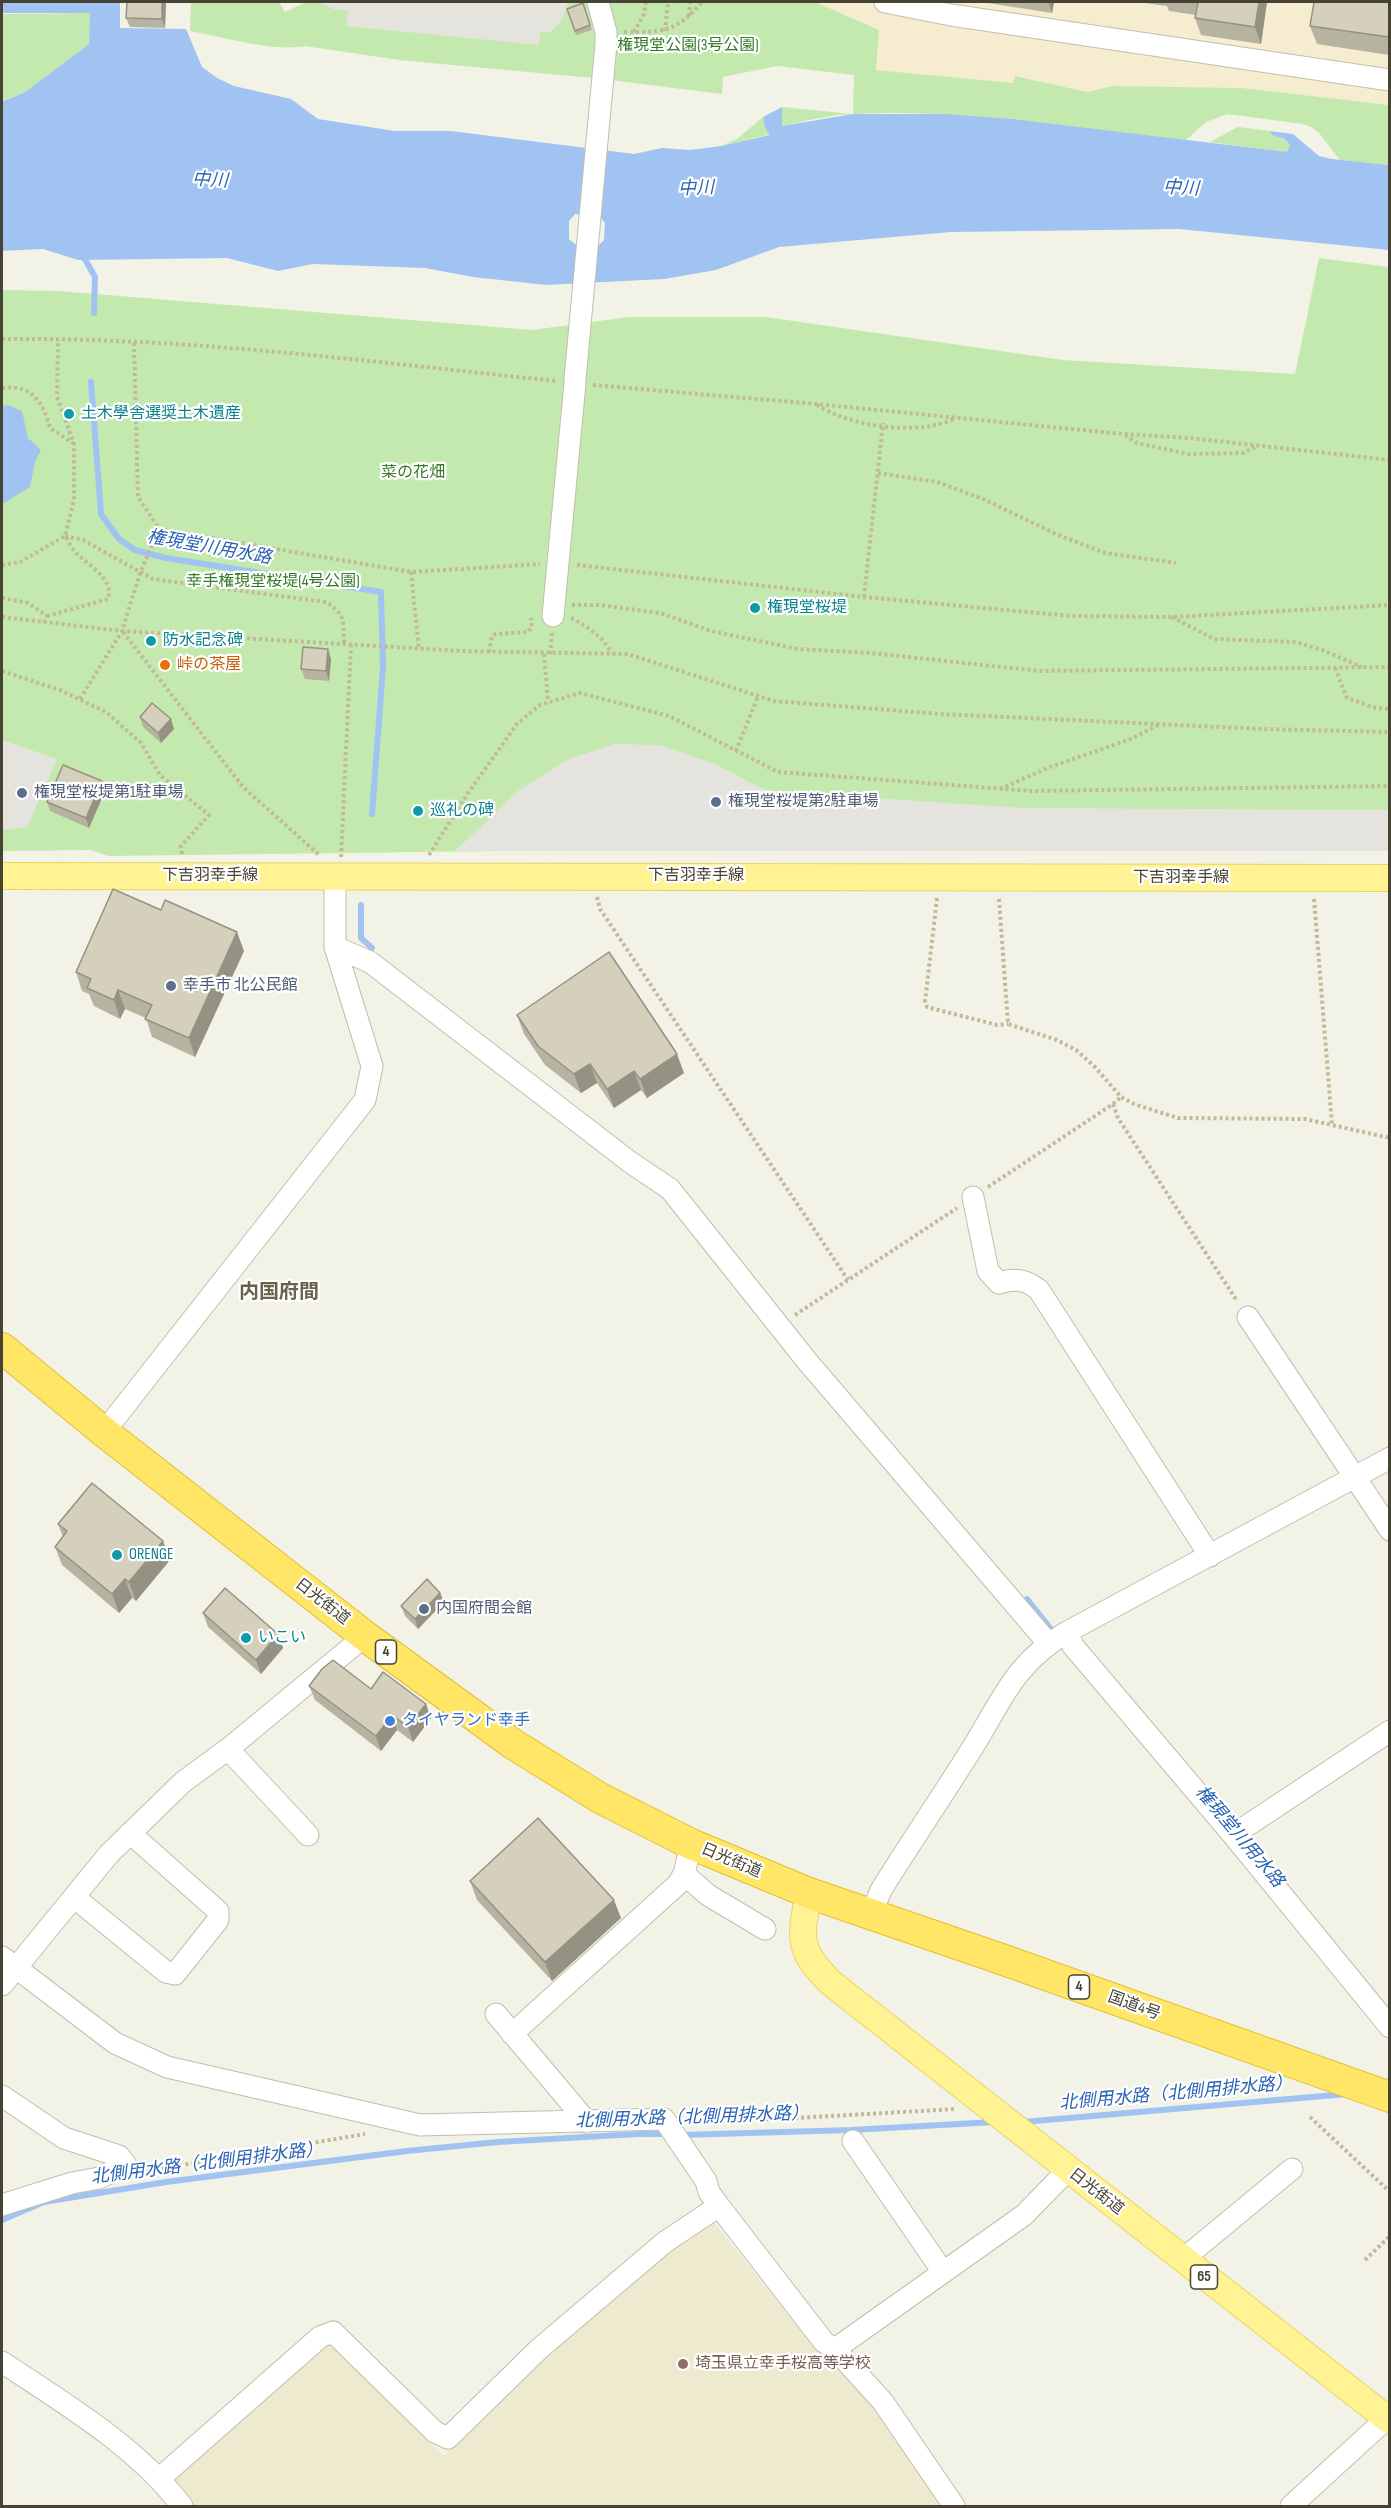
<!DOCTYPE html>
<meta charset="utf-8">
<style>
body{margin:0}
#map{position:relative;width:1391px;height:2508px;overflow:hidden;background:#f3f2e6;font-family:"Sofia Sans Condensed",sans-serif}
canvas{display:block}
.frame{position:absolute;inset:0;border:3px solid #464335;pointer-events:none}
</style>
<div id="map">
<canvas width="1391" height="2508"></canvas>
<div class="frame"></div>
</div>
<script>
const ctx = document.querySelector('canvas').getContext('2d');
ctx.lineJoin = 'round';
function paint(path, color) {
  ctx.fillStyle = color;
  ctx.fill(path, 'evenodd');
}
function stroke(path, color, width, dash) {
  ctx.strokeStyle = color;
  ctx.lineWidth = width;
  ctx.lineCap = dash ? 'butt' : 'round';
  ctx.setLineDash(dash || []);
  ctx.stroke(path);
}
function write(font, color, halo, rows, align = 'center') {
  ctx.font = font + ' "Sofia Sans Condensed","Noto Sans JP",sans-serif';
  ctx.lineWidth = 4.5;
  ctx.setLineDash([]);
  ctx.textBaseline = 'middle';
  ctx.strokeStyle = halo;
  ctx.fillStyle = color;
  for (const [text, x, y, turn = 0] of rows) {
    ctx.save();
    ctx.translate(x, y);
    ctx.rotate((+turn || 0) * Math.PI / 180);
    ctx.textAlign = isNaN(turn) ? turn : align;
    if (halo) ctx.strokeText(text, 0, 0);
    ctx.fillText(text, 0, 0);
    ctx.restore();
  }
}
paint(new Path2D(`
 M815,2H1389V105L1242,88L1113,86L1087,92L1016,76L1013,83L876,70L879,30Z`), '#f6edd0');
paint(new Path2D(`
 M713,2221L828,2365L836,2362L872,2402L946,2506H189L172,2477L323,2347L333,2344L444,2456L541,2361L690,2231Z`), '#edead0');
paint(new Path2D(`
 M191,2H279L285,12L306,2H815L879,30L876,70L1013,83L1015,76L1087,92L1113,86L1242,88L1389,105V165L1340,160L1319,133L1311,127L1303,124L1227,114L1206,122L1186,140C1075,130 966,108 854,114C829,115 805,121 782,126V107L853,114L854,75L777,66L723,77L722,94L593,78L399,60L305,46C271,52 224,37 190,31Z
 M91,13L89,44L25,92L2,102V14Z
 M763,117L765,128L771,134L721,146L737,139Z
 M1238,127L1270,131L1272,135L1285,139L1290,144L1287,153L1210,142Z
 M1319,258L1389,267V851L578,850L108,856L91,850L2,851V290L59,291L532,330L629,317H766L1063,360L1295,374Z`), '#c4e9ae');
paint(new Path2D(`
 M318,2H569L560,23L550,32H540L539,45L346,26L348,11L333,9Z
 M2,740L57,759L27,827L2,830Z
 M615,744L660,745L715,764L765,790L828,795L1023,808L1389,810V851H455L518,791L568,759Z`), '#e4e3de');
paint(new Path2D(`
 M2,2H120V28L186,29L202,67L217,78L234,86L291,99L318,119L395,131H451L634,154L662,148L690,150L721,146L770,135L765,128L763,117L782,107V126L853,114H945L1012,119L1287,152L1290,145L1285,139L1272,135L1270,131L1293,134L1319,156L1332,159L1389,165V250L1179,229L951,232L779,247L716,270L664,279L546,285L473,277L425,268L313,264L278,271L227,258L78,260L43,249L2,251V102L25,92L89,44L90,13H2Z
 M8,405L22,411L28,438L41,450L35,462L30,487L4,503L2,502V406Z`), '#a1c3f2');
paint(new Path2D(`
 M575,214L601,218L605,223L604,240L599,245H580L575,244L569,239V221Z`), '#f3f2e6');
stroke(new Path2D(`
 M82,254L95,277L94,313
 M91,382L101,514L119,539L135,550L166,558L381,592L383,667L372,814
 M361,905V938L372,948
 M1027,1599L1051,1629
 M1023,2122L1347,2094
 M681,2135L851,2130L995,2122
 M2,2220L44,2202L166,2182L407,2151L498,2142L638,2134H668`), '#a1c3f2', 6);
const minor = new Path2D(`
 M885,2L951,15L1390,80
 M575,379L606,44V32L598,2
 M553,616L575,383
 M335,947L370,962L630,1162L670,1189L807,1361L1048,1643
 M973,1197L988,1271L999,1283C1015,1278 1025,1279 1039,1290L1210,1556
 M1248,1317L1390,1530
 M104,1432L365,1100L372,1066L335,947V876
 M1067,1632L1073,1646L1233,1835L1390,2027
 M228,1749L308,1835
 M1233,1835L1390,1731
 M684,1874L708,1895L765,1929
 M74,1897L166,1972L175,1974L218,1920V1911L130,1833
 M871,1914L881,1890C911,1842 943,1795 973,1747C1003,1698 1015,1663 1067,1632L1390,1458
 M2,1957L115,2043L167,2067L420,2125L664,2119L706,2181L709,2192L719,2206L824,2342L835,2349L883,2402L954,2506
 M2,1985L109,1854L183,1782L228,1749L365,1636
 M496,2014L587,2122
 M512,2034L678,1884L684,1874L691,1844
 M2,2096L64,2138L119,2156L126,2165L99,2178L72,2183L2,2205
 M853,2141L943,2272
 M1182,2260L1292,2169
 M835,2349L1024,2215L1068,2170
 M2,2362C65,2404 135,2445 182,2506
 M160,2478L320,2337L333,2332L435,2432L448,2438L539,2349L665,2242L719,2206
 M1291,2506L1386,2419`);
const major = new Path2D(`
 M2,876L1390,878
 M809,1893C800,1939 797,1949 831,1983L1390,2421`);
const highway = new Path2D(`
 M2,1348L104,1432L365,1636L513,1744L600,1798L691,1844L809,1893L1004,1960L1390,2097`);
stroke(minor, '#c2beab', 23);
stroke(major, '#e7d561', 28);
stroke(highway, '#e1bf32', 32);
stroke(new Path2D(`
 M689,16L690,2
 M665,31L668,2
 M624,32C662,32 676,33 702,2
 M634,32L644,14L646,2
 M2,339C187,337 372,362 556,381
 M134,343L138,497L159,529L411,572L540,564
 M593,385L816,404L1123,434L1189,438L1390,460
 M2,388C32,384 43,402 50,428L73,443
 M817,405C852,427 916,436 954,419
 M1125,435L1137,443L1188,454L1243,453L1259,445
 M878,473L937,482L983,499L1056,534L1105,553L1176,563
 M65,536L83,540L153,579L326,602C346,615 343,620 344,644
 M2,565L20,562L65,536L74,500V444L57,397L58,340
 M577,565L864,597L1071,616L1172,617L1390,605
 M411,572L419,649
 M864,597L883,423
 M2,598L28,603L47,616L44,622
 M572,605H599L660,613L711,631L798,649L871,653L1039,671L1390,667
 M47,616L108,599C115,577 84,564 73,549C70,546 68,540 66,536
 M2,617L122,631L461,651L628,654L774,701L941,714L1263,729L1390,732
 M1172,617L1214,639L1296,642L1322,650L1362,667
 M571,618C589,627 602,637 612,653
 M123,632L243,787L319,855
 M489,652L492,636L496,634L528,632L532,627L531,618
 M544,654L548,702
 M550,654L552,633
 M1335,668L1347,698L1376,708L1390,709
 M2,671L60,690L106,712L141,743L160,775L209,815L181,846L182,856
 M80,699L122,631L140,573L159,529
 M736,751L758,696
 M1000,789L1050,767L1131,739L1160,724
 M429,855L468,793L517,724L540,705L580,693L669,716L778,772L1032,791L1390,786
 M341,857L351,644
 M597,897L600,909L848,1280
 M937,898L925,1002L927,1007L997,1025L1008,1024
 M999,899L1008,1024L1057,1040L1076,1050L1095,1067L1121,1097L1134,1104L1178,1118L1305,1119L1390,1138
 M1314,899L1332,1125
 M1113,1104L1118,1118L1237,1301
 M988,1187L1113,1104L1121,1097
 M795,1315L957,1208
 M1310,2117L1390,2192
 M688,2119L748,2116L759,2120L956,2109
 M144,2167L159,2169L365,2134
 M1365,2260L1390,2236`), '#c1ba99', 4, [3, 3]);
stroke(minor, '#fff', 21);
stroke(major, '#fff394', 26);
stroke(highway, '#ffe666', 30);
paint(new Path2D(`
 M166,2L165,28L130,27L126,18Z
 M981,2H1054L1052,13Z
 M1138,2H1267L1261,44L1201,35L1195,18L1196,15L1169,11L1167,6Z
 M1389,2V55L1317,44L1310,26Z
 M583,3L592,30L576,35L567,9Z
 M331,659L329,681L305,679L301,669Z
 M140,717L174,729L161,743L143,727Z
 M102,781L105,791L89,828L50,811L47,802Z
 M161,910L244,951L195,1057L152,1037L146,1018L125,1009L120,1019L94,1006L89,994L82,991L76,972Z
 M517,1015L684,1073L647,1098L641,1090L614,1108L597,1083L581,1093L545,1065L524,1034Z
 M58,1524L163,1541L170,1560L136,1601L132,1598L119,1613L62,1565L55,1547L63,1537Z
 M440,1593L444,1602L418,1629L405,1616L401,1606Z
 M203,1613L278,1634L283,1648L261,1674L208,1627Z
 M309,1686L371,1689L431,1718L413,1742L397,1730L381,1751L315,1700Z
 M470,1881L621,1918L552,1981L477,1900Z`), '#b7b3a1');
paint(new Path2D(`
 M162,2H166L165,28L162,19Z
 M1048,2H1054L1052,13Z
 M1259,2H1267L1261,44L1255,27Z
 M328,649L331,659L329,681L326,671Z
 M171,719L174,729L161,743L158,733Z
 M102,781L105,791L89,828L86,818Z
 M237,932L244,951L195,1057L189,1038Z
 M118,990L125,1009L120,1019L114,1000Z
 M677,1054L684,1073L647,1098L640,1079Z
 M590,1064L597,1083L581,1093L574,1074Z
 M634,1071L641,1090L614,1108L607,1089Z
 M163,1541L170,1560L136,1601L129,1582Z
 M125,1579L132,1598L119,1613L112,1594Z
 M440,1593L444,1602L418,1629L415,1619Z
 M278,1634L283,1648L261,1674L256,1660Z
 M426,1704L431,1718L413,1742L408,1727Z
 M392,1715L397,1730L381,1751L376,1736Z
 M614,1900L621,1918L552,1981L545,1962Z`), '#959283');
const building = new Path2D(`
 M127,2H162V19L126,18Z
 M1198,2H1259L1255,27L1195,18Z
 M1314,2H1389V37L1310,26Z
 M583,3L590,25L575,31L567,9Z
 M303,647L328,649L326,671L301,669Z
 M152,703L171,719L158,733L140,717Z
 M63,765L102,781L86,818L47,802Z
 M113,889L161,910L165,900L237,932L189,1038L145,1019L152,1005L118,990L114,1000L87,988L91,979L76,972Z
 M609,952L677,1054L640,1079L634,1071L607,1089L590,1064L574,1074L538,1046L517,1015Z
 M92,1483L163,1541L129,1582L125,1579L112,1594L55,1547L67,1531L58,1524Z
 M427,1579L440,1593L415,1619L401,1606Z
 M225,1588L278,1634L256,1660L203,1613Z
 M333,1660L371,1689L383,1672L426,1704L408,1727L392,1715L376,1736L309,1686L322,1669Z
 M538,1818L614,1900L545,1962L470,1881Z`);
paint(building, '#d5d0bb');
stroke(building, '#959283', 1.5);
for (const [x, y, r, color] of [
 [69,414,6,"#0f9aa8"],
 [755,608,6,"#0f9aa8"],
 [151,641,6,"#0f9aa8"],
 [165,665,6,"#e8710a"],
 [22,793,6,"#5c6f8a"],
 [716,802,6,"#5c6f8a"],
 [418,811,6,"#0f9aa8"],
 [171,986,6,"#5c6f8a"],
 [117,1555,6,"#0f9aa8"],
 [424,1609,6,"#5c6f8a"],
 [246,1638,6,"#0f9aa8"],
 [390,1721,6,"#3f7fe0"],
 [683,2364,6,"#8d6e63"]
]) {
  const dot = new Path2D();
  dot.arc(x, y, r, 0, 2 * Math.PI);
  ctx.fillStyle = color;
  ctx.fill(dot);
  stroke(dot, '#fff', 2);
}
for (const [x, y, w] of [
 [386,1652,21],
 [1079,1987,21],
 [1204,2277,27]
]) {
  const box = new Path2D();
  box.roundRect(x - w / 2, y - 12, w, 24, 4.5);
  ctx.fillStyle = '#fff';
  ctx.fill(box);
  stroke(box, '#464335', 1.5);
}
write('bold 15px', '#464335', null, [
 ["4",386,1652],
 ["4",1079,1987],
 ["65",1204,2277]
]);
write('16px', '#387a27', '#fff', [
 ["権現堂公園(3号公園)",688,46],
 ["菜の花畑",413,473],
 ["幸手権現堂桜堤(4号公園)",273,582]
]);
write('16px', '#0d838f', '#fff', [
 ["土木學舎選奨土木遺産",81,414],
 ["権現堂桜堤",767,608],
 ["防水記念碑",163,641],
 ["巡礼の碑",430,811],
 ["ORENGE",129,1555],
 ["いこい",258,1638]
], 'left');
write('16px', '#c56008', '#fff', [
 ["峠の茶屋",177,665]
], 'left');
write('16px', '#4e5e75', '#fff', [
 ["権現堂桜堤第1駐車場",34,793],
 ["権現堂桜堤第2駐車場",728,802],
 ["幸手市 北公民館",183,986],
 ["内国府間会館",436,1609]
], 'left');
write('16px', '#464335', '#fff', [
 ["下吉羽幸手線",210,876],
 ["下吉羽幸手線",696,876],
 ["下吉羽幸手線",1181,878],
 ["日光街道",322,1602,38],
 ["日光街道",731,1861,23],
 ["国道4号",1134,2006,20],
 ["日光街道",1096,2192,38]
]);
write('16px', '#366cbe', '#fff', [
 ["タイヤランド幸手",402,1721]
], 'left');
write('16px', '#785e54', '#fff', [
 ["埼玉県立幸手桜高等学校",695,2364]
], 'left');
write('italic 18px', '#2b64b5', '#fff', [
 ["中川",210,181,3],
 ["中川",696,189,-2],
 ["中川",1181,189,3],
 ["権現堂川用水路",209,548,10],
 ["権現堂川用水路",1239,1837,50],
 ["北側用水路（北側用排水路）",1176,2094,-5],
 ["北側用水路（北側用排水路）",692,2118,-2],
 ["北側用水路（北側用排水路）",207,2164,-7]
]);
write('bold 20px', '#6a634c', '#fff', [
 ["内国府間",279,1293]
]);
</script>
